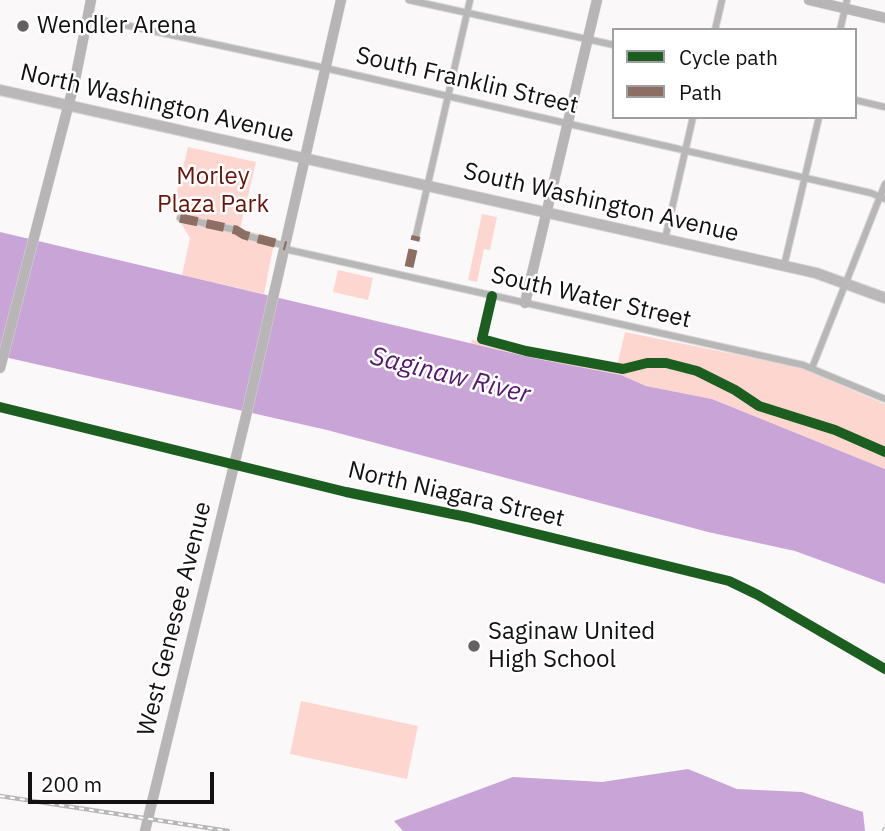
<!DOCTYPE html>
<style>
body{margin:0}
#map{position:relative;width:885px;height:831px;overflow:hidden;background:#fbf8f9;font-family:"IBM Plex Sans",sans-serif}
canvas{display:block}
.legend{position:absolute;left:612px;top:28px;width:245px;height:91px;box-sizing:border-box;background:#fff;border:2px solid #a09fa0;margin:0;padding:9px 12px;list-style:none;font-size:21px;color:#121011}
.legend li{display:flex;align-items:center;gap:14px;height:35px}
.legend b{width:35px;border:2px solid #a09fa0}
.scale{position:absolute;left:28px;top:772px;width:186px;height:32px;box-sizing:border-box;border:4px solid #121011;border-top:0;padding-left:9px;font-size:21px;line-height:24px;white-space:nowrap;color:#121011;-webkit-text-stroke:5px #fff;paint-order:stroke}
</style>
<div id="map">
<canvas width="885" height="831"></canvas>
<ul class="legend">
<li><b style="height:9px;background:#1b5e20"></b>Cycle path</li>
<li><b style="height:9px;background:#8d6e63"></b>Path</li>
</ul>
<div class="scale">200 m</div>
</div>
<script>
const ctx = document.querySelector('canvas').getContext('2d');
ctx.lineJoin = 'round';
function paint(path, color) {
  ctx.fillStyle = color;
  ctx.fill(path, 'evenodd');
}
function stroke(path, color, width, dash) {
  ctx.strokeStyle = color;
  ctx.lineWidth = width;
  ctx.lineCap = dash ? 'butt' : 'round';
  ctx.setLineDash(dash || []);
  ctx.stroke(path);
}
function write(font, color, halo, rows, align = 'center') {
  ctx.font = font + ' "IBM Plex Sans",sans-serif';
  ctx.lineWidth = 5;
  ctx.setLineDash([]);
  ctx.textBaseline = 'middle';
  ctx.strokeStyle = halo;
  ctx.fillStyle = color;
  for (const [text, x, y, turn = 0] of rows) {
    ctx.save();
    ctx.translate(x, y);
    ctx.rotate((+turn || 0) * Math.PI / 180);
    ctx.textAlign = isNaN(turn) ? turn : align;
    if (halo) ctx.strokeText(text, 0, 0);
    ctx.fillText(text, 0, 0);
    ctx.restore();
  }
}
paint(new Path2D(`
 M188,147L256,162L240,229L275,238L264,294L182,275L190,238L179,220L180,210L174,203Z
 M482,214L497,217L490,250L484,249L477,282L468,280Z
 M338,270L373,278L368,300L333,292Z
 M487,305L492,306L486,337L617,366L625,332L798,367L885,404V469L712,399L646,386L621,375L533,358L471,343L472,340L478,341Z
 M301,701L418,726L407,779L290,754Z`), '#fdd6d0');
paint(new Path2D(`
 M0,232L533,358L621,375L646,386L712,399L885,469V584L795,551L708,532L327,430L0,356Z
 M688,769L737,789L802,792L863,812L865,831H403L394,821L513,777L602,782Z`), '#c9a5d7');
const street = new Path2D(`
 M409,0L614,45
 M88,17L325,68L871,193L885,199
 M715,30L722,0
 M840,30L847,0
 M855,100L885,107
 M180,218L236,230L244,235L286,246
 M416,236L470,0
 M665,239L693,117
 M285,249L803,365L885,399
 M784,266L819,117
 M812,368L885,184
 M0,407L346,492L467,517L729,581L758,595L885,669`);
const secondary = new Path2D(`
 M809,0L885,18
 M525,303L597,0
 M0,368L75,80L91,0
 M145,831L246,416L341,0`);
const primary = new Path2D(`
 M0,90L816,273L885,298`);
stroke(street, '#d5d4d4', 8);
stroke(secondary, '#d5d4d4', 11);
stroke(primary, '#d5d4d4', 12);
stroke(street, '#b7b7b7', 6);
stroke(secondary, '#b7b5b6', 10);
stroke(primary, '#bab8b9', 10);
const rail = new Path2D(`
 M0,796L228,831
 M884,831L885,829`);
stroke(rail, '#b8b7b7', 4.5);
stroke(rail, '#fff', 2, [5]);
stroke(new Path2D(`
 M180,218L236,230L244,235L286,246
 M409,267L416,236`), '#8d6e63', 9, [18, 9]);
stroke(new Path2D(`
 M492,296L482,339L526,351L623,369L647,363H666L697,371L735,390L759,406L835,430L885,452
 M0,407L346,492L467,517L729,581L758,595L885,669`), '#1b5e20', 10);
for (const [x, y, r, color] of [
 [23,26,7,"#646162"],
 [474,646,7,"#646162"]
]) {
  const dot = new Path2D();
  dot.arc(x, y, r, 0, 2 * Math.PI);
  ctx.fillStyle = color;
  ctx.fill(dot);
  stroke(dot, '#fff', 2.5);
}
write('24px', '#121011', '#fff', [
 ["Wendler Arena",37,26],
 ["Saginaw United",488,632],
 ["High School",488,660]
], 'left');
write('24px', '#121011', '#fff', [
 ["South Franklin Street",467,81,13],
 ["North Washington Avenue",157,104,13],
 ["South Washington Avenue",601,203,13],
 ["South Water Street",591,298,13],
 ["North Niagara Street",456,495,13],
 ["West Genesee Avenue",175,619,-76]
]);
write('24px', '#66150a', '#fff', [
 ["Morley",213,177],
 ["Plaza Park",213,205]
]);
write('italic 26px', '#55166c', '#fff', [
 ["Saginaw River",450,376,14]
]);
</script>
